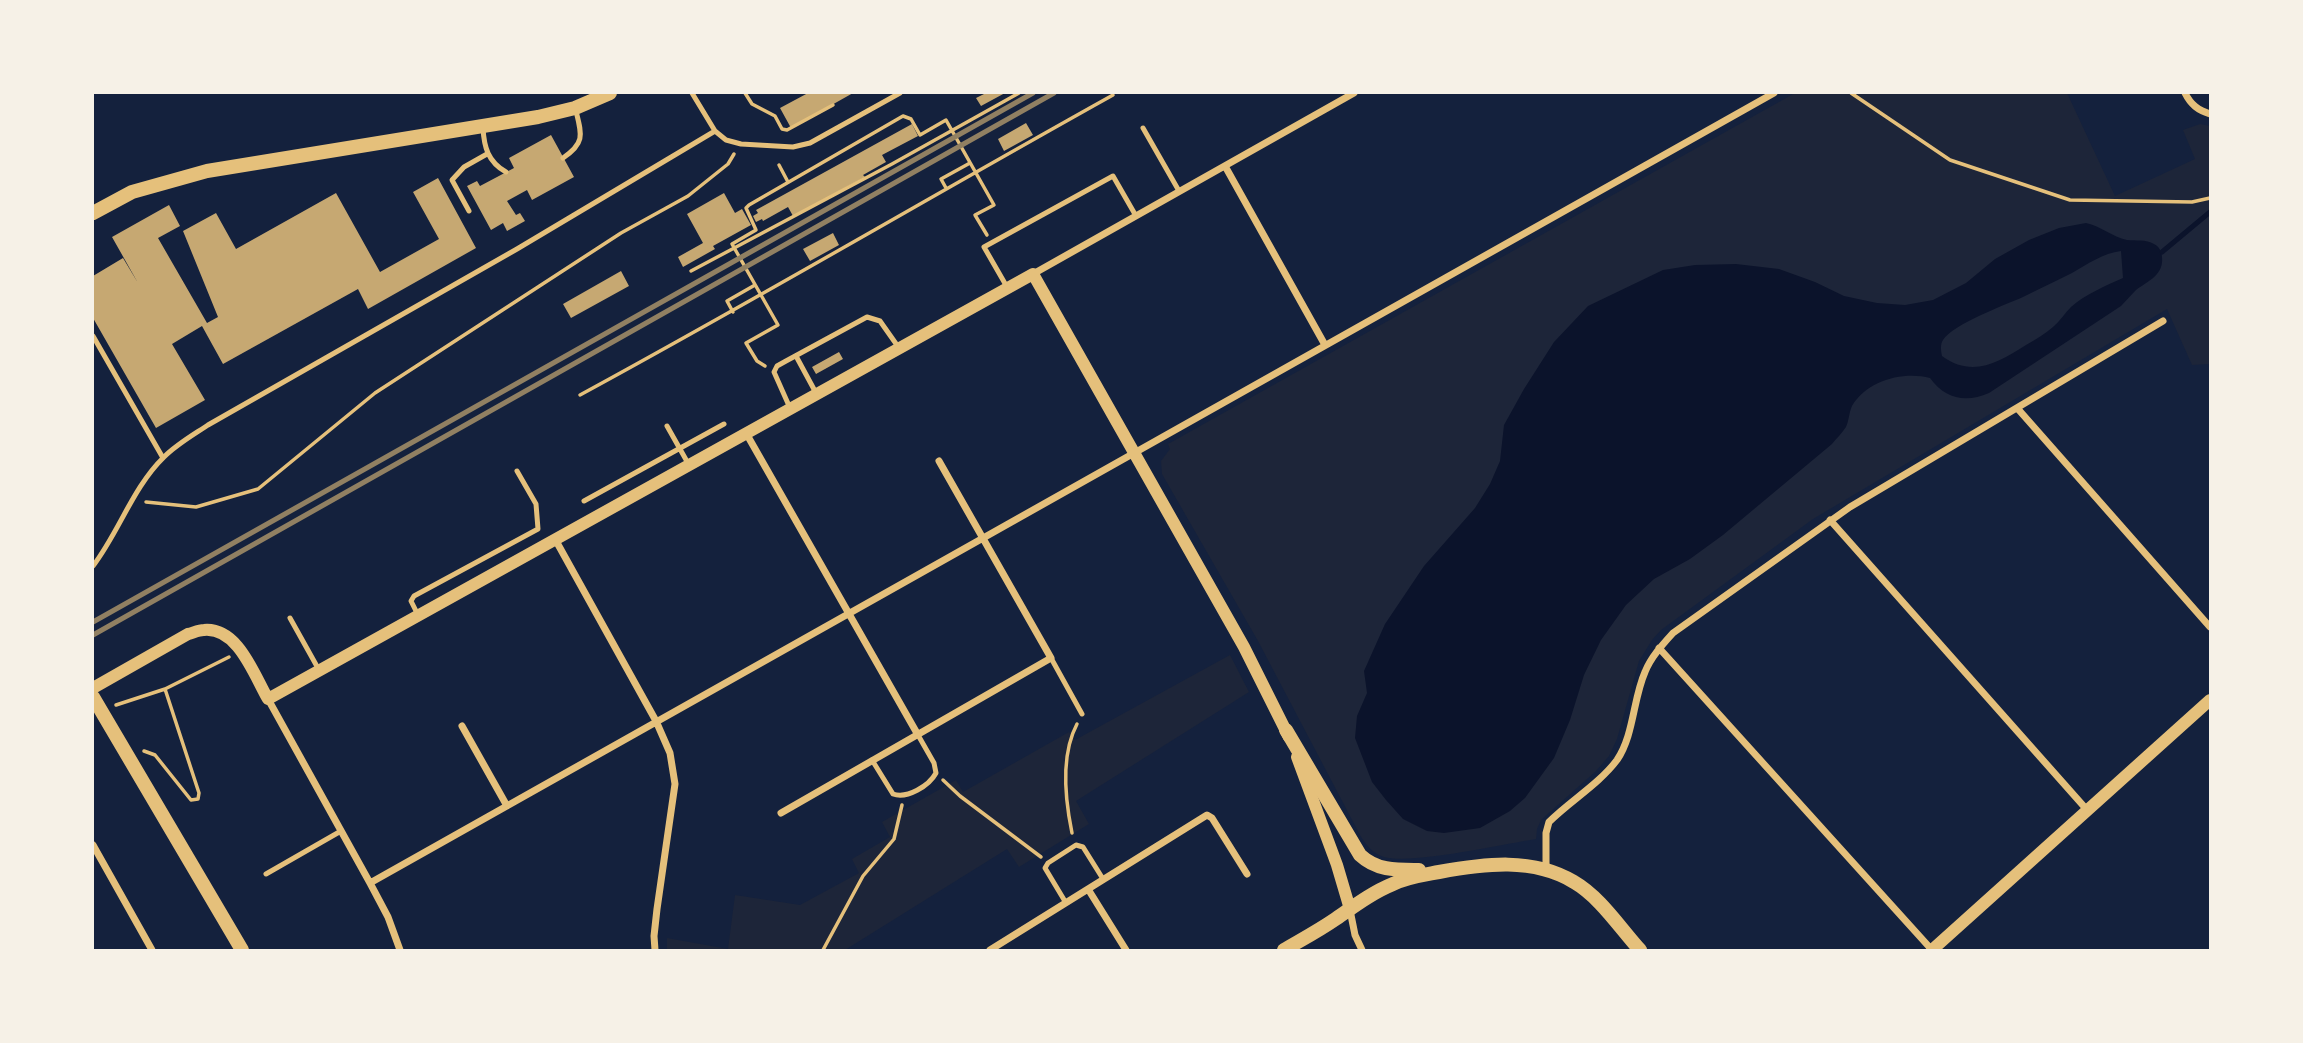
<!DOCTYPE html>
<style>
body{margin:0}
#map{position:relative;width:2303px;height:1043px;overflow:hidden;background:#14213d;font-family:Quicksand,sans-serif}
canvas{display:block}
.frame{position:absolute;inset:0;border:94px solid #f6f1e7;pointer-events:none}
</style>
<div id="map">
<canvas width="2303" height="1043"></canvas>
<div class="frame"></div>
</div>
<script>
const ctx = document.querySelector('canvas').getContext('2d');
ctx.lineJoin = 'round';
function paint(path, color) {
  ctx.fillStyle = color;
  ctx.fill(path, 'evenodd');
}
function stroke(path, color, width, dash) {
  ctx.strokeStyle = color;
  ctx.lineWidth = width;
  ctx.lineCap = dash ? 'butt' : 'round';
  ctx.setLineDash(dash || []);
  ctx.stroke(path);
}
paint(new Path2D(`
 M1795,93H2067L2115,196L2195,159L2183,130L2200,124L2210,126V364L2192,365L2167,309L1813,519L1661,630L1652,640L1639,661L1617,739L1609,756L1596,771L1541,820L1537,829L1536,839C1504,844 1410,865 1384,857C1372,853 1366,845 1360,835L1258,641L1162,474L1161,461L1170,449L1168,444Z
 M1230,655L1249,692L1076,801L1089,824L1019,867L1007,849L845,950H667V938L728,949L735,895L800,905L859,873L852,859L890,837L882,822L956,780L963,792L1069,732L1075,740Z`), '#1d2539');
paint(new Path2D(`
 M2086,223C2101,226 2112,237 2127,240C2136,241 2146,239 2154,244C2159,246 2162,252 2162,257C2164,275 2148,281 2136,290C2131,295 2126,301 2121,306L1989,393C1966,403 1945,399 1930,378C1904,371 1867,380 1852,406C1849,412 1849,421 1846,427C1842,433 1836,439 1832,444L1723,535L1690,559L1654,579L1626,605L1601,640L1584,675L1570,720L1554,758L1525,798L1510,811L1480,828L1444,833L1427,831L1403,819L1386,800L1372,782L1355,738L1357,716L1367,693L1364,671L1385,624L1424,566L1475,508L1490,484L1500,461L1504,425L1524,389L1554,342L1588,306L1663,270L1695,265L1736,264L1779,269L1815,282L1844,296L1877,303L1905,305L1933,300L1966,283L1995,259L2029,240L2059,228ZM2121,251L2123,278C2105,286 2086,294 2071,307C2065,313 2060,321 2053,327C2045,334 2035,340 2026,345C1998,363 1972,378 1942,356C1941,351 1940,344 1943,340C1953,324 2005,305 2023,297C2039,289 2056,281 2072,273C2088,264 2103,253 2121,251Z`), '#0b132b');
stroke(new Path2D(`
 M2162,252L2210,212`), '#0b132b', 5);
paint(new Path2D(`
 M808,93H853L791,128L780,108Z
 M986,93H1005L981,106L976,98Z
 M1026,123L1033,135L1004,151L998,139Z
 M912,124L918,136L882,155L886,162L863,175L865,177L793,216L788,207L763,221L762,219L756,222L753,216L758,213L756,210Z
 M551,135L574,177L532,200L527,190L507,201L516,215L520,213L525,221L507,231L503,223L491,230L467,186L477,181L480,186L514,168L509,158Z
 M438,178L476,248L368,309L358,289L223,364L202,326L172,344L205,400L156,428L93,318V276L123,258L138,283L112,237L169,205L180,226L158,238L207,323L218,317L183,231L216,213L236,249L336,193L380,272L439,239L413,192Z
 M724,193L735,213L742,209L751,225L713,246L715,249L683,267L678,257L703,243L687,214Z
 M833,233L839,245L810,261L803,249Z
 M621,271L629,286L571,318L563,304Z
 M839,352L843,359L816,374L812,367Z`), '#c6a872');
stroke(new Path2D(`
 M745,93L752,104L775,116L782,129L787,130L833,105
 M1851,93L1950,160L2070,200L2192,202L2210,198
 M779,165L788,182
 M946,188L941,179L970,163
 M691,271L892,164L1019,93
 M733,312L727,301L755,285
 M765,366L757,361L746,343L778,325L732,244L756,230L746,208L749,205L903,116L911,119L920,135L946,120L994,205L975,215L987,235
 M580,395C759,298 935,194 1113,95
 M146,502L196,507L258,489L375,393L621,233L688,196L728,164L734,154
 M165,689L229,657
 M116,705L165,689L199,793L198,799L191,800L155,755L144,751
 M943,780L960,796L1041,857
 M1072,833C1065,799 1060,756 1077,724
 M823,950L863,876L894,839L902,805`), '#e5c07b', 3.5);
stroke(new Path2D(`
 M692,93L715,131L726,140L741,144L793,147L810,143L900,93
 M483,128C484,147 488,162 506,172
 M1143,128L1179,191
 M563,158C585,143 582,135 576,111
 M469,211L452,180L464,167L487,154
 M1007,287L984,247L1113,176L1136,216
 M93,336L163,458
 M796,356L816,393
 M790,408L774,372L777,366L786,361L867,317L880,321L899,348
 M667,426L689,465
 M584,501L724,424
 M93,566C119,532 133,487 164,457C177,444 193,435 208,425L517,249L715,131
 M418,615L411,601L414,596L538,529L536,504L517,471
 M290,618L319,670
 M1051,658L1082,714
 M872,760L893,794C907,799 929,786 936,773L934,763L918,735
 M266,874L341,831
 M1066,903L1045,868L1048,863L1076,845L1083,847L1103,879`), '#e5c07b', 5);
stroke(new Path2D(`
 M2185,93C2191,105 2198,110 2210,114
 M1225,166L1325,345
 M1033,274L1354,93
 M2018,409L2210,627
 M746,433L918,735
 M1830,520L2088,811
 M555,539L656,721L670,753L675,784L657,909L654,936L655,950
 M1659,648L1932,950
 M268,699L370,883L388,917L400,950
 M462,726L507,806
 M781,813L1051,658L939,461
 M93,845L152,950
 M1546,870V833L1549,822C1570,801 1599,784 1617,760C1634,735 1633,699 1645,672C1651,657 1663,644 1673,633L1850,507L2163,321
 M370,883L1774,93
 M1088,889L1126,950
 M1350,910L1355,935L1362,950
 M990,950L1207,815L1212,818L1247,874`), '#e5c07b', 7);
stroke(new Path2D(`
 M93,688L188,634C193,633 198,630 204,630C238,627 254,675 268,699L1033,274L1244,647L1289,737
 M1297,757L1337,865L1350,909
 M1932,950L2210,700`), '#e5c07b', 12);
stroke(new Path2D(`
 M93,213L132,192L207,171L538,117L575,108L610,93
 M93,697L242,950
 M1286,730L1360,855C1377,871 1397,870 1419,870
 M1284,950C1301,940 1318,931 1334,920C1353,907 1371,893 1393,884C1407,877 1423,875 1439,872C1484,864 1533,857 1574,882C1600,897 1620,928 1640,950`), '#e5c07b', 14);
stroke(new Path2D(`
 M93,622L1033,93
 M93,635L1054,93`), '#918062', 5);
</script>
